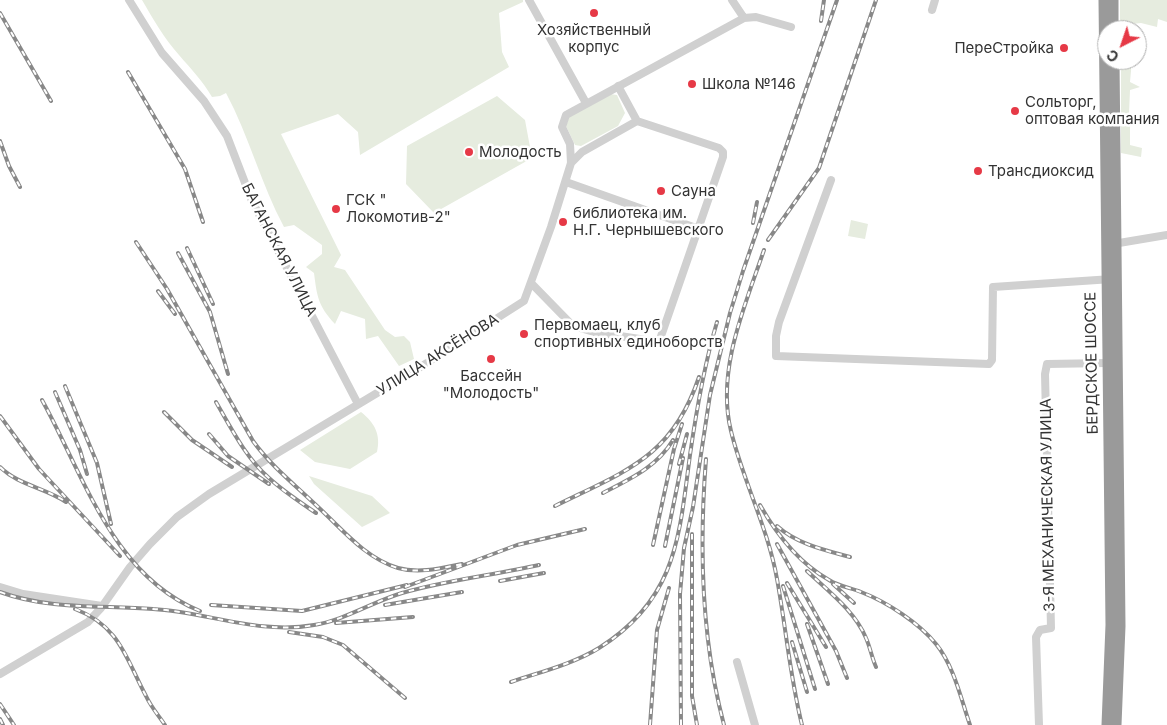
<!DOCTYPE html>
<meta charset="utf-8">
<style>
body{margin:0}
#map{position:relative;width:1167px;height:725px;overflow:hidden;background:#fff;font-family:Inter,sans-serif}
canvas{display:block}
.north{position:absolute;left:1097px;top:20px;width:50px;height:50px;box-sizing:border-box;background:#fff;border:1px solid #adadad;border-radius:50%;rotate:221deg;font-size:14px;font-weight:700;line-height:20px;text-align:center;color:#333}
.north::after{content:'';display:block;margin:auto;width:18px;height:22px;background:#e63946;clip-path:polygon(50% 0,100% 100%,50% 72%,0 100%)}
</style>
<div id="map">
<canvas width="1167" height="725"></canvas>
<div class="north">С</div>
</div>
<script>
const ctx = document.querySelector('canvas').getContext('2d');
ctx.lineJoin = 'round';
function paint(path, color) {
  ctx.fillStyle = color;
  ctx.fill(path, 'evenodd');
}
function stroke(path, color, width, dash) {
  ctx.strokeStyle = color;
  ctx.lineWidth = width;
  ctx.lineCap = dash ? 'butt' : 'round';
  ctx.setLineDash(dash || []);
  ctx.stroke(path);
}
function write(font, color, halo, rows, align = 'center') {
  ctx.font = font + ' Inter,sans-serif';
  ctx.lineWidth = 5;
  ctx.setLineDash([]);
  ctx.textBaseline = 'middle';
  ctx.strokeStyle = halo;
  ctx.fillStyle = color;
  for (const [text, x, y, turn = 0] of rows) {
    ctx.save();
    ctx.translate(x, y);
    ctx.rotate((+turn || 0) * Math.PI / 180);
    ctx.textAlign = isNaN(turn) ? turn : align;
    if (halo) ctx.strokeText(text, 0, 0);
    ctx.fillText(text, 0, 0);
    ctx.restore();
  }
}
paint(new Path2D(`
 M142,0H523V2L499,13L502,52L509,67L360,155L358,132L338,114L281,134L341,255L334,267L345,270L385,330L395,337L404,336L410,342L414,359L399,366L378,336L366,339L365,319L341,311L335,324C318,306 317,296 314,273L306,267L322,254V245L294,225L284,227C261,184 249,136 226,93L220,96L212,97C202,80 191,69 179,55C164,38 153,19 142,0Z
 M1120,0H1167V22L1158,19L1157,27L1141,23L1132,24L1131,30H1120Z
 M1121,60H1132L1130,82L1140,87L1130,90L1129,114L1137,118L1130,125V145L1142,148L1141,157L1121,153Z
 M610,94L617,95L625,113L618,126L581,146L575,145L566,126L569,117Z
 M497,96L525,120L532,158L434,213L406,184L407,146Z
 M851,220L868,224L865,239L848,236Z
 M361,412C375,423 381,435 377,452L350,469L315,462L300,450Z
 M309,476L372,496L390,513L362,527L314,484Z`), '#e6ecdf');
stroke(new Path2D(`
 M129,0L162,53L204,101L227,136L252,201L358,404
 M529,0L586,103
 M732,0L744,18
 M932,10L935,0
 M571,163L582,152L637,121L618,86
 M831,180L779,322L776,336V356L989,364L992,360L993,287L1112,279
 M566,182L699,229
 M1113,244L1167,235
 M532,284L573,326L594,332L659,342L723,157V152L719,148L637,121
 M0,587L23,594L102,606
 M737,662L755,725
 M0,674L88,622L101,608L130,567L150,544L177,517L209,494L427,363L524,301L551,227L571,163L570,144L562,127L566,115L744,18L756,17L791,27
 M1039,725L1036,637L1040,630L1051,628L1045,374L1047,364L1107,363`), '#d0d0d0', 8);
stroke(new Path2D(`
 M1104,0L1111,625L1107,725
 M1113,0V30
 M1114,60L1120,626L1116,725`), '#9a9a9a', 11);
const rail = new Path2D(`
 M0,13L51,101
 M821,21L824,0
 M128,72L185,169L203,222
 M0,141L9,166L20,187
 M753,223L757,202
 M768,240L819,168L876,0
 M136,242L167,289L253,441C271,466 295,485 317,506C342,529 365,558 398,568C419,574 442,568 462,564
 M187,248L213,304
 M764,250C745,306 716,370 731,431C743,481 768,528 777,579C786,628 790,677 802,725
 M178,253L210,312L228,374
 M158,291L175,314
 M65,386L97,463L111,524
 M55,392L80,450L87,474
 M42,400C84,476 113,576 200,611
 M216,402C231,428 246,458 269,478C283,491 300,502 316,513
 M164,412L192,440L232,467
 M0,416L39,469L120,556
 M209,434L228,456L269,484
 M706,459C699,548 701,639 724,725
 M679,464L687,434
 M0,467C18,485 46,488 66,502
 M603,493C630,479 657,467 673,440
 M760,505C777,535 799,563 829,580C838,586 851,588 861,592C887,602 919,623 936,644C954,666 961,699 970,725
 M555,506C625,471 672,458 699,377
 M777,526C797,544 824,550 850,557
 M692,534V696L697,725
 M777,544L836,651L847,678
 M653,545L674,449L682,424
 M665,546L683,458
 M807,571C827,590 855,611 866,638C870,647 872,658 876,667
 M500,581L544,573
 M787,583L826,647
 M833,584L854,603
 M783,586L815,689
 M405,587L517,545L585,529
 M0,592C49,610 102,605 153,609C207,612 259,635 314,625C345,620 372,602 402,593C447,580 494,575 539,565
 M211,605L302,611L407,585
 M385,605L462,592
 M75,609C120,626 126,659 146,696C151,707 159,716 165,725
 M336,623L413,617
 M807,624L828,684
 M289,632L323,637L343,645L405,698
 M792,642L807,692
 M511,682C540,672 573,664 599,648C677,599 679,537 690,455C696,413 705,362 717,322
 M0,704L14,725
 M0,719L3,725
 M650,725L657,630L669,588
 M681,725L680,594L684,548L693,507L710,395L730,313L743,271L837,0`);
stroke(rail, '#888', 4);
stroke(rail, '#fff', 2, [5.5]);
for (const [x, y, r, color] of [
 [594,13,5,"#e63946"],
 [1064,48,5,"#e63946"],
 [692,84,5,"#e63946"],
 [1015,111,5,"#e63946"],
 [469,152,5,"#e63946"],
 [978,171,5,"#e63946"],
 [661,191,5,"#e63946"],
 [336,209,5,"#e63946"],
 [563,222,5,"#e63946"],
 [524,334,5,"#e63946"],
 [491,359,5,"#e63946"]
]) {
  const dot = new Path2D();
  dot.arc(x, y, r, 0, 2 * Math.PI);
  ctx.fillStyle = color;
  ctx.fill(dot);
  stroke(dot, '#fff', 2);
}
write('15px', '#333', '#fff', [
 ["Хозяйственный",594,30,"center"],
 ["корпус",594,47,"center"],
 ["ПереСтройка",1054,48,"right"],
 ["Школа №146",702,84],
 ["Сольторг,",1025,102],
 ["оптовая компания",1025,119],
 ["Молодость",479,152],
 ["Трансдиоксид",988,171],
 ["Сауна",671,191],
 ["ГСК \"",346,200],
 ["Локомотив-2\"",346,217],
 ["библиотека им.",573,213],
 ["Н.Г. Чернышевского",573,230],
 ["Первомаец, клуб",534,325],
 ["спортивных единоборств",534,342],
 ["Бассейн",491,376,"center"],
 ["\"Молодость\"",491,393,"center"]
], 'left');
write('15px', '#333', '#fff', [
 ["БАГАНСКАЯ УЛИЦА",279,250,63],
 ["УЛИЦА АКСЁНОВА",438,355,-32],
 ["БЕРДСКОЕ ШОССЕ",1092,363,-91],
 ["3-Я МЕХАНИЧЕСКАЯ УЛИЦА",1048,505,-91]
]);
</script>
